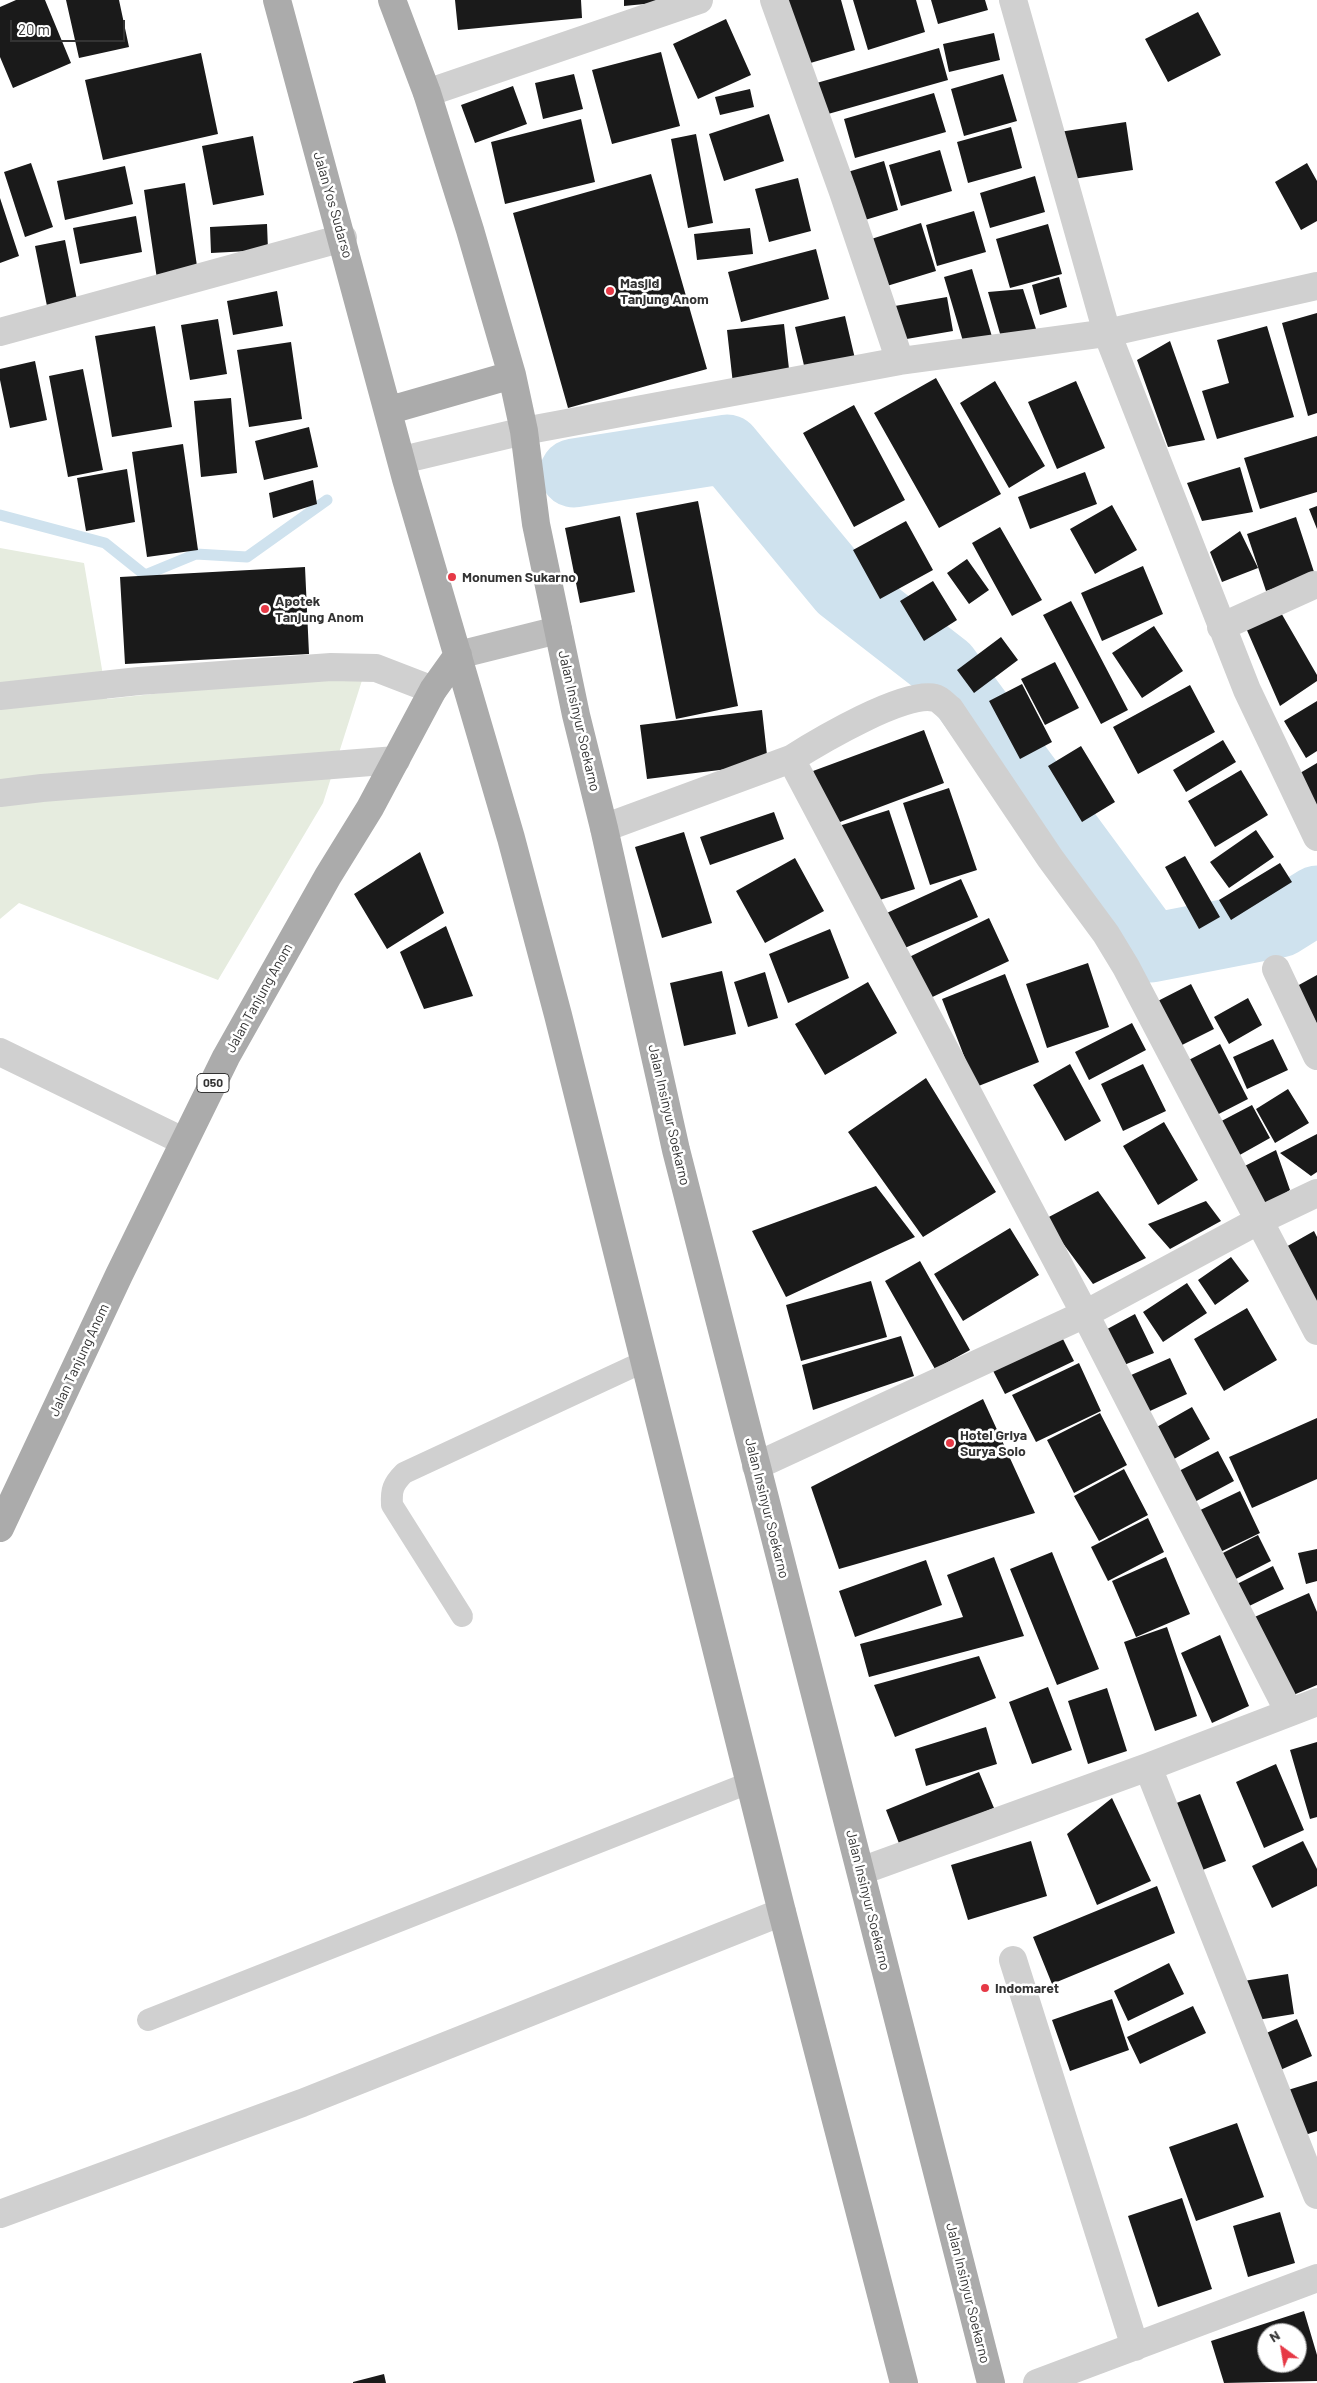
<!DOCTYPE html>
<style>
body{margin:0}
#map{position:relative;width:1317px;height:2383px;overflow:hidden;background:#fff;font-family:Barlow,sans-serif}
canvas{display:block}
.north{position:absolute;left:1257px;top:2323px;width:50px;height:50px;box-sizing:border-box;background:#fff;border:1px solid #adadad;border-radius:50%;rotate:328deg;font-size:14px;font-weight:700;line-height:20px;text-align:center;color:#333}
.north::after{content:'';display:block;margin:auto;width:18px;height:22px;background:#e63946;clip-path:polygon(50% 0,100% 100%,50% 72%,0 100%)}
.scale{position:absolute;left:10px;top:20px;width:115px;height:22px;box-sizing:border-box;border:2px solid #333;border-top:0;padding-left:6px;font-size:15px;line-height:18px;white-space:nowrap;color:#333;-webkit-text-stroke:4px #fff;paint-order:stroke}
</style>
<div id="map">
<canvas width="1317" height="2383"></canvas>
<div class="north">N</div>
<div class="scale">20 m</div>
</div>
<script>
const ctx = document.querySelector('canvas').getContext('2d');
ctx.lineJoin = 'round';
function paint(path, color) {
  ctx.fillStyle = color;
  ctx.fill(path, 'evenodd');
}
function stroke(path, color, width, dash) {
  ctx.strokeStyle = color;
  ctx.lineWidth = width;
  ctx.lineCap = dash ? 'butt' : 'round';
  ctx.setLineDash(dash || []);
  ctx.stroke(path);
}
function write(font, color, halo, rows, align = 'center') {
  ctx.font = font + ' Barlow,sans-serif';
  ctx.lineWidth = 5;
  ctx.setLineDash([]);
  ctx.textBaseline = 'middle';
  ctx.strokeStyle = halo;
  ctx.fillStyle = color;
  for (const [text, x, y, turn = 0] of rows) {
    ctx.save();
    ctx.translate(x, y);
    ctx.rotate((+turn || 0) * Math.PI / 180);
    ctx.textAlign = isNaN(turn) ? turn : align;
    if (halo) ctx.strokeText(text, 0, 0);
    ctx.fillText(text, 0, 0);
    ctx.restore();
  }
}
paint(new Path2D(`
 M0,548L84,563L107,699L365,671L323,803L218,980L19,903L0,919Z`), '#e6ecdf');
stroke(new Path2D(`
 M0,515L105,543L145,575L196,554L247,557L327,500`), '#cfe2ee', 11);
stroke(new Path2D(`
 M574,473L727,449L842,588L945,668L1151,948L1280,923L1317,900`), '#cfe2ee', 69);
paint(new Path2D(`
 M16,0H45L71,63L13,88L0,57V7Z
 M66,0H119L129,47L79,58Z
 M455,0H581L582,18L458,30Z
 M624,0H665V2L624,6Z
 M782,0H841L855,50L800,66Z
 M853,0H916L925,32L868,50Z
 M931,0H985L988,10L938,24Z
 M1198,12L1221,55L1168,82L1145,39Z
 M726,19L751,75L698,99L673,44Z
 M994,33L1000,60L949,72L943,44Z
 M939,48L948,80L821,116L813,84Z
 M661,52L680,126L612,144L592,70Z
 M201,53L218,134L103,160L85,80Z
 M574,74L583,109L543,119L535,83Z
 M1003,74L1017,121L964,136L951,89Z
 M513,86L527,124L475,143L461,105Z
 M750,89L754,107L720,115L715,97Z
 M934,93L946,132L855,158L844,119Z
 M769,114L784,161L724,181L709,134Z
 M581,119L595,182L505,204L491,142Z
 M1126,122L1133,170L1066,180L1059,132Z
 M1011,127L1022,168L968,183L957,142Z
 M696,134L713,223L688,228L671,139Z
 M253,136L264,195L213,205L202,146Z
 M940,150L952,191L901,206L889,165Z
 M884,161L898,210L855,223L841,174Z
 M31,163L53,227L25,237L4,172Z
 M1307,163L1317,181V221L1301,230L1275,182Z
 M125,166L133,204L65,220L57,181Z
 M651,174L707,369L568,408L513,213Z
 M1035,176L1045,212L990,228L980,193Z
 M798,178L811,231L769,242L755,189Z
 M185,183L198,273L157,279L144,190Z
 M0,198L19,256L0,263Z
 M974,211L986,252L937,266L926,225Z
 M136,216L142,252L80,264L73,228Z
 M921,223L936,271L877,289L862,242Z
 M267,224L268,250L211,253L210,227Z
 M1048,224L1062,274L1010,288L996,239Z
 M750,228L753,254L697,260L694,234Z
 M65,240L77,300L47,306L35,246Z
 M816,249L829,299L741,322L728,272Z
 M972,269L993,340L965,348L944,277Z
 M1059,277L1067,307L1040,315L1032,285Z
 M1023,289L1038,335L1003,344L988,292Z
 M277,291L283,326L233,335L227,301Z
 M947,297L953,331L895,341L889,307Z
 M1317,313V413L1308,416L1282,323Z
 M845,316L856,363L806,374L795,327Z
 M218,319L227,374L190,380L181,325Z
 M784,324L790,378L733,384L727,330Z
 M155,326L172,427L112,437L95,336Z
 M1267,326L1294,417L1217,439L1202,391L1229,383L1217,340Z
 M1170,341L1205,440L1168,447L1137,360Z
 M291,342L302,419L249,427L237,350Z
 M35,361L47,420L10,428L0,380V369Z
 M83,369L103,470L68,477L49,376Z
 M936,378L1001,494L939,528L874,413Z
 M995,381L1045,466L1009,488L960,403Z
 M1076,381L1105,448L1057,469L1028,402Z
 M231,398L237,473L201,477L194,401Z
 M854,405L905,500L854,527L803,433Z
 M309,427L318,467L264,480L255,441Z
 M1317,436V492L1260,509L1244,458Z
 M183,444L198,550L147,557L132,452Z
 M1240,467L1253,512L1202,521L1187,483Z
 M127,469L135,522L86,531L77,478Z
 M1085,472L1097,504L1030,529L1018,497Z
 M313,480L317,504L273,518L269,493Z
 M698,501L738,706L676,719L636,513Z
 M1112,505L1137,550L1095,574L1070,529Z
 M1317,506V529L1309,509Z
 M620,516L635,592L580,603L565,528Z
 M1296,517L1315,575L1266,591L1247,534Z
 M906,521L933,570L880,599L853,550Z
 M1000,527L1042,600L1012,616L972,543Z
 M1240,531L1258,568L1222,582L1210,552Z
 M967,559L989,590L969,604L947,573Z
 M1143,566L1163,614L1102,641L1081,593Z
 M305,567L309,654L125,664L120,577Z
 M933,581L957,620L924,641L900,601Z
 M1071,601L1128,710L1101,724L1043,615Z
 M1280,611L1317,675V681L1280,706L1246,628Z
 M1154,626L1183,671L1142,698L1112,653Z
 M1001,637L1018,660L974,693L957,670Z
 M1055,662L1079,708L1045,725L1021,679Z
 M1022,684L1052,742L1020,759L989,701Z
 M1190,685L1215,732L1138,774L1113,727Z
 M1317,701V751L1306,758L1284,721Z
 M762,710L768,764L647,779L640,725Z
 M924,730L944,783L832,825L813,771Z
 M1223,740L1236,762L1186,792L1173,770Z
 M1081,746L1115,802L1082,822L1048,766Z
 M1317,763V811L1295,776Z
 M1241,770L1268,815L1215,847L1188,801Z
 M949,788L977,870L930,885L903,803Z
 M889,810L915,889L870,903L839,826Z
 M774,812L784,839L710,865L700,837Z
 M1256,830L1274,857L1229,888L1210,862Z
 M684,832L712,923L662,938L635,847Z
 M420,852L444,913L387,949L354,894Z
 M1185,856L1220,917L1199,929L1165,867Z
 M795,858L824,911L765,943L736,891Z
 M1280,863L1292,882L1231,920L1219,900Z
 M961,879L978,917L900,950L878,917Z
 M989,918L1009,961L926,1000L901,961Z
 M446,926L473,996L424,1009L400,952Z
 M830,929L849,978L788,1003L769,954Z
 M1088,963L1109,1027L1047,1048L1026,984Z
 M722,971L736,1034L684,1046L670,983Z
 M765,972L778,1018L748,1027L734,982Z
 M1005,974L1039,1062L976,1087L942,999Z
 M1317,975V1024L1297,986Z
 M868,982L897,1033L825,1075L795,1024Z
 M1191,984L1214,1029L1172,1050L1150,1005Z
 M1248,998L1262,1025L1229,1044L1214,1017Z
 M1132,1023L1146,1050L1089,1080L1075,1052Z
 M1273,1039L1288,1070L1247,1089L1233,1057Z
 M1220,1044L1248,1099L1207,1120L1179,1065Z
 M1070,1064L1101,1121L1065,1141L1033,1085Z
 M1143,1064L1166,1111L1123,1131L1101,1084Z
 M926,1078L996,1192L923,1237L848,1132Z
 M1288,1089L1309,1123L1275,1143L1256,1109Z
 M1252,1105L1270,1138L1229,1161L1210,1127Z
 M1164,1122L1198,1180L1158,1205L1123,1146Z
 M1317,1134V1172L1311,1176L1280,1153Z
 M1276,1150L1290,1190L1266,1206L1235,1171Z
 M876,1186L915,1237L786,1297L752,1231Z
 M1098,1191L1146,1258L1093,1284L1045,1219Z
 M1206,1201L1221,1221L1170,1249L1148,1224Z
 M1010,1228L1039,1275L963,1321L934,1274Z
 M1314,1231L1317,1237V1314L1277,1252Z
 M1231,1257L1249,1281L1215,1305L1198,1280Z
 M920,1261L970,1350L935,1369L885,1281Z
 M871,1281L887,1337L801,1361L786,1305Z
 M1187,1283L1207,1313L1163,1342L1143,1312Z
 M1247,1308L1277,1360L1224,1391L1194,1339Z
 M1135,1314L1154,1353L1114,1369L1098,1334Z
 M1058,1329L1074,1361L1005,1394L989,1363Z
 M901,1336L914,1376L813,1410L802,1365Z
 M1170,1358L1187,1394L1139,1416L1122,1379Z
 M1079,1363L1101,1411L1036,1442L1012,1395Z
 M983,1399L1035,1513L839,1569L811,1487Z
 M1192,1407L1210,1439L1165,1464L1148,1432Z
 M1100,1413L1127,1465L1074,1493L1047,1440Z
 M1317,1418V1479L1252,1508L1229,1457Z
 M1218,1451L1234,1481L1189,1505L1173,1474Z
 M1124,1469L1148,1515L1099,1541L1074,1496Z
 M1240,1491L1260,1533L1212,1556L1192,1514Z
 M1148,1518L1164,1552L1108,1581L1091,1547Z
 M1258,1535L1271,1561L1230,1582L1217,1556Z
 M1317,1549V1581L1306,1584L1298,1553Z
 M1052,1552L1099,1669L1057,1685L1010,1569Z
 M994,1557L1024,1636L869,1677L860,1644L963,1617L947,1575Z
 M1166,1557L1190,1614L1136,1637L1112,1581Z
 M926,1560L942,1605L855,1637L839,1591Z
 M1273,1566L1284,1589L1241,1610L1229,1588Z
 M1309,1593L1317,1612V1685L1284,1699L1250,1619Z
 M1167,1627L1197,1716L1155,1731L1124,1642Z
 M1220,1635L1249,1706L1212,1723L1181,1653Z
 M979,1656L996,1698L895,1737L874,1685Z
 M1048,1687L1072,1750L1032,1764L1009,1702Z
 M1107,1688L1127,1751L1088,1764L1068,1701Z
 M986,1727L997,1764L926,1786L915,1749Z
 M1317,1742V1817L1310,1819L1290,1750Z
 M1276,1764L1304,1830L1264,1848L1236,1782Z
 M979,1772L994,1808L900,1846L886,1810Z
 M1200,1794L1226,1861L1192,1874L1166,1807Z
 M1112,1798L1151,1881L1097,1905L1067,1834Z
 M1031,1841L1047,1896L968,1920L951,1865Z
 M1303,1841L1317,1869V1886L1272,1908L1252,1866Z
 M1157,1886L1175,1933L1052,1984L1033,1937Z
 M1169,1963L1184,1994L1128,2021L1114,1991Z
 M1288,1974L1294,2014L1251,2021L1237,1982Z
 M1112,1999L1129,2050L1070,2071L1052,2020Z
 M1193,2006L1206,2033L1140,2064L1127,2037Z
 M1297,2019L1312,2056L1278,2071L1260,2036Z
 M1317,2081V2131L1302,2136L1288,2090Z
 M1237,2123L1264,2197L1196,2221L1169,2147Z
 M1182,2198L1212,2289L1158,2307L1128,2216Z
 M1280,2212L1295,2263L1248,2277L1233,2226Z
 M1304,2311L1317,2355V2381L1224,2383L1211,2341ZM1267,2333H1297V2363H1267Z
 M384,2374L386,2383H353V2382Z`), '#1a1a1a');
stroke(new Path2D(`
 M462,1616L392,1505C391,1490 393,1484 404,1473L645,1361
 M148,2020L751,1782`), '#d0d0d0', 22);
stroke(new Path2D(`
 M774,0L843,192L900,361
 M1013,0L1107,333L1247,690L1317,837
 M427,93L699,0
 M0,332L343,238
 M402,460L524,431L900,361L1107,333L1317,286
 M1221,627L1314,585
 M0,696L139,681L331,667L376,668L433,690
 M791,759C818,742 905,690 935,698C940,699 946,706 950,709L1050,858L1106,934L1126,967L1317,1331
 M0,793L42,788L396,760
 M604,828L791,759L1085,1314L1289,1712
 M1276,969L1317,1056
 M0,1052L183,1141
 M756,1466L1085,1314L1258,1221L1317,1193
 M1148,1767L1317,2195
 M861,1871L1148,1767L1317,1702
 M1013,1960L1135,2347
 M0,2214L302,2103L782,1912
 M1037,2383L1317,2278`), '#d0d0d0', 28);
stroke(new Path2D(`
 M458,655L558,630`), '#bdbdbd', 28);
stroke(new Path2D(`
 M277,0L406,479L511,838L558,1015L782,1912L904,2383
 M392,0L427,93L470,230L512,375L524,431L536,524L576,715L604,828L676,1150L991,2383
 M390,410L512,375
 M0,1528L119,1275L226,1057L328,876L370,808L433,690L458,655`), '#ababab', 28);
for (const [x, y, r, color] of [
 [610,291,5,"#e63946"],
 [452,577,5,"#e63946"],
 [265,609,5,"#e63946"],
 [950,1443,5,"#e63946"],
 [985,1988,5,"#e63946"]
]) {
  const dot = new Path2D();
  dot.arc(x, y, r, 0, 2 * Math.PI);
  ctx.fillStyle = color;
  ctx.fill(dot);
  stroke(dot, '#fff', 2);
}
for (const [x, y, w] of [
 [213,1083,32]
]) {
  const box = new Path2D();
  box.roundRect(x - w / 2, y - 9.5, w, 19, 4);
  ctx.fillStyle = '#fff';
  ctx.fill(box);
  stroke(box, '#333', 1);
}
write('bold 12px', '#333', null, [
 ["050",213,1083]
]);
write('14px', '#333', '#fff', [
 ["Jalan Yos Sudarso",333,205,74],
 ["Jalan Insinyur Soekarno",579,721,77],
 ["Jalan Tanjung Anom",259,998,-61],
 ["Jalan Insinyur Soekarno",669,1115,77],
 ["Jalan Tanjung Anom",79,1360,-65],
 ["Jalan Insinyur Soekarno",767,1508,76],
 ["Jalan Insinyur Soekarno",868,1900,76],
 ["Jalan Insinyur Soekarno",968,2293,76]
]);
write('bold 14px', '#333', '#fff', [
 ["Masjid",620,283],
 ["Tanjung Anom",620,299],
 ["Monumen Sukarno",462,577],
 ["Apotek",275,601],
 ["Tanjung Anom",275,617],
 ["Hotel Griya",960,1435],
 ["Surya Solo",960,1451],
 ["Indomaret",995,1988]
], 'left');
</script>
